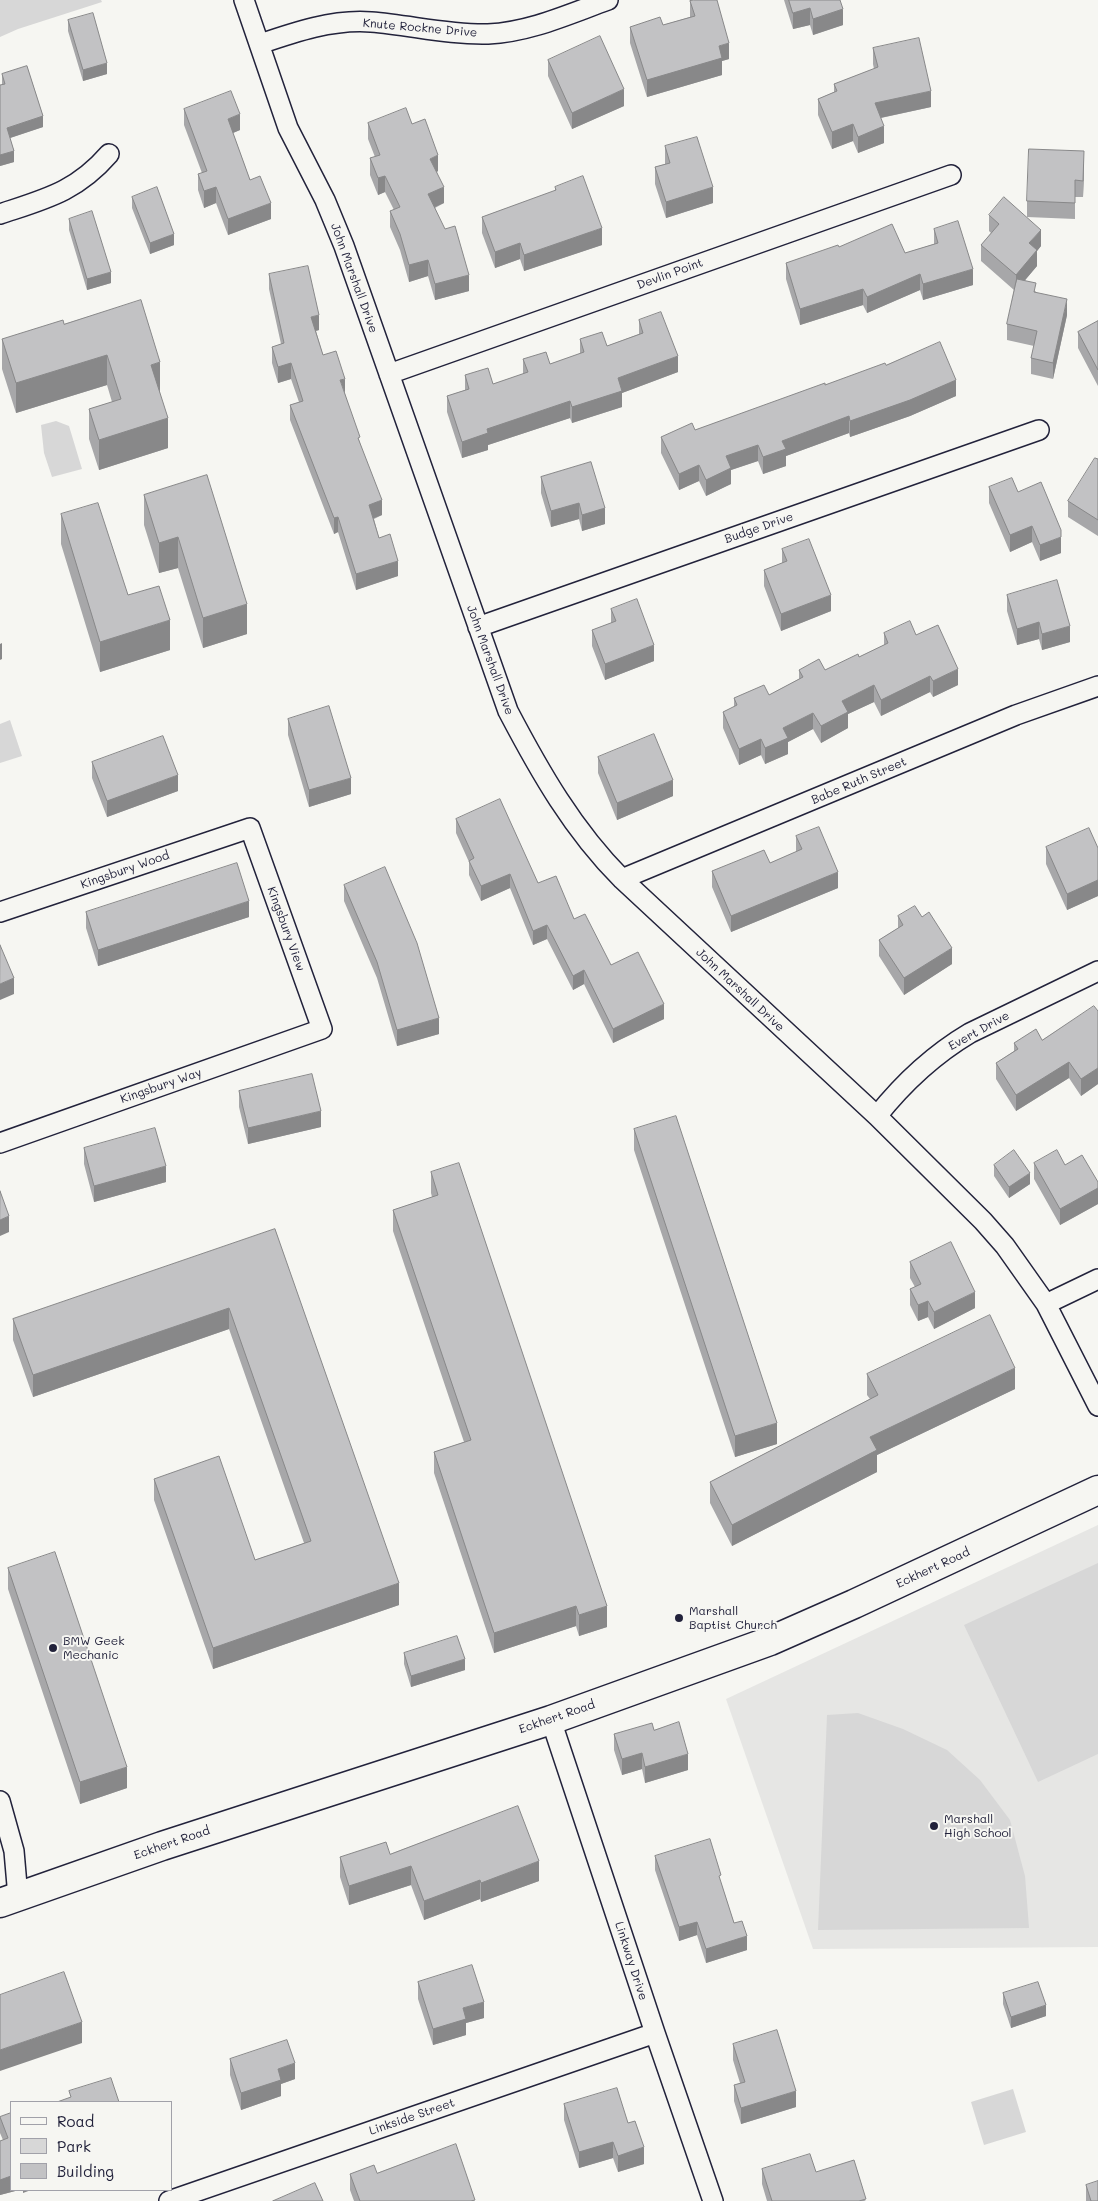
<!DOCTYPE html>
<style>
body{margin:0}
#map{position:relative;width:1098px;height:2201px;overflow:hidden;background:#f6f6f2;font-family:Mali,sans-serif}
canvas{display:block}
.legend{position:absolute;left:10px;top:2101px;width:162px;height:90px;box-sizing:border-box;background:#f6f6f2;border:1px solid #a1a1a9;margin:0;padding:6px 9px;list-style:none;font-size:15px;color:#22223b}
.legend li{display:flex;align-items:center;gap:10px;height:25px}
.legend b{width:25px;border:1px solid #a1a1a9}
</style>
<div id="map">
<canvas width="1098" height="2201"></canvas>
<ul class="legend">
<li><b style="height:6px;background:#f6f6f2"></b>Road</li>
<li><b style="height:14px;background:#d7d7d7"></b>Park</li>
<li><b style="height:14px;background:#c2c2c4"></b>Building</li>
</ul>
</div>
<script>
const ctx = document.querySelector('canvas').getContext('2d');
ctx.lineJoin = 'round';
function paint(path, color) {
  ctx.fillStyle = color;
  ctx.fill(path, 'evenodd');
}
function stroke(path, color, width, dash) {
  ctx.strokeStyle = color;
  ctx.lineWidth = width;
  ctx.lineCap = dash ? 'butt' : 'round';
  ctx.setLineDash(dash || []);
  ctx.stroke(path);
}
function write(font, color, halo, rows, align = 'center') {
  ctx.font = font + ' Mali,sans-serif';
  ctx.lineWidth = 4;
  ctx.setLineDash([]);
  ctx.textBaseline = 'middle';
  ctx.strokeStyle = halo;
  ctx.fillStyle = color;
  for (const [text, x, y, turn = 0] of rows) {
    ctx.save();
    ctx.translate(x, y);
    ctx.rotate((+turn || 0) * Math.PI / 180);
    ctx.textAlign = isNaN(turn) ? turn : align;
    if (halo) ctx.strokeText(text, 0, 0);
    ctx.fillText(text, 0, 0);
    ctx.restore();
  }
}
paint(new Path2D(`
 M1098,1525V1947L813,1949L726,1699Z`), '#e6e6e4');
paint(new Path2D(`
 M0,0H101L102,2L18,29L0,37Z
 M56,421L69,426L82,469L52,477L44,453L41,425Z
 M10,720L22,756L0,763V724Z
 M1098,1563V1754L1038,1782L964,1625Z
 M858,1713L903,1729L947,1750L980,1780L1010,1820L1025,1876L1029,1928L818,1930L827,1715Z
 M1013,2089L1026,2132L984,2145L971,2102Z`), '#d7d7d7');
const street = new Path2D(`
 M244,0L288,128L325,200L344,246L508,711C540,772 573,830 622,879L877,1116L983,1221L1005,1246L1046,1304L1098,1406
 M260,44C295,32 333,19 371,22C410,25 448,35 488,34C530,32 569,14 608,0
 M0,214C45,199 76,192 109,154
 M389,374L951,175
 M478,627L1039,430
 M622,879L1016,715L1098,686
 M0,912L250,828L322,1029L0,1143
 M877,1116C904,1082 933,1055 970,1033L1098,971
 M1046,1304L1098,1279
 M551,1720L655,2033L713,2201
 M0,1801L14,1851L18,1897
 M169,2201L655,2033`);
const secondary = new Path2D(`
 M0,1903L162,1846L551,1720L770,1641L854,1604L1098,1490`);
stroke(street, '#22223b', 22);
stroke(secondary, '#22223b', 31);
stroke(street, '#f6f6f2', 19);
stroke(secondary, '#f6f6f2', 28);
paint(new Path2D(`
 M784,0H840L843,25L813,35L810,25L793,29Z
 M690,1L729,59L722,61V75L647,97L630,43V27L663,25L690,17Z
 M68,20L107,74L83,81L68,31Z
 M873,48L931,107L881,118L884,143L858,153L853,141L832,149L818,115V99L834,92V84L874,69L873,64Z
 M548,60L624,106L572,129L548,76Z
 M27,66L43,116V127L10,138L14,151V162L0,166V85H2V74Z
 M184,109L240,130L233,133L250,180L271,219L228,235L216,203L204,208L198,190V174L202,173L184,125Z
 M368,123L412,124L438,171L437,172L444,203L435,208L469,291L435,300L428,276L409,282L400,250L390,227V211L394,210L385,192L378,195L370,175V158L375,157L368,139Z
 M665,146L713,203L666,218L655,184V167L665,164Z
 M1084,167L1083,197H1075V219L1027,217V201Z
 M555,187L602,245L524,271L520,259L495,268L482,233V217L555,191Z
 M132,197L174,245L150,254L132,208Z
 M989,215L1041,246L1037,251V266L1025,280L1036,292L1067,315L1053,379L1031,374V358L1034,346L1007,340V324L1014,290L981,261V245L991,233L989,231Z
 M69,219L111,283L87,290L69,230Z
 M934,229L973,285L923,300L920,290L867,313L863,305L800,325L786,279V263L839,247L905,253L934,244Z
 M269,274L319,330L316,331L323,355L345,394L382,515L374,519L379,538L398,576L356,590L338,532L334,534L290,420V405L299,402L291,379L278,383L272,363V347L281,344L269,289Z
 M639,320L678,372L622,393V407L572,423L570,418L488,445V450L462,458L447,412V396L465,390V375L493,384L523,374V359L550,364L580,354V339L607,346L639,334Z
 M1098,321V386L1078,348V332Z
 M64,324L160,393L168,448L99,470L89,439V409L112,402L107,385L16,413L2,369V339Z
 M886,365L956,396L910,416L850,437L849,433L786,456V466L763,474L758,461L731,470V484L706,496L699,481L679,490L661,453V437L695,430L825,385Z
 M1098,459V536L1068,517V501Z
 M591,462L605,524L582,531L579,519L551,527L541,493V477Z
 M207,475L247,634L203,648L178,568L159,573L144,525V495Z
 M989,487L1018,492L1061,553L1040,561L1032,542L1010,552L989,503Z
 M61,514L128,595L170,650L100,672L61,544Z
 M782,549L831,611L781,631L764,586V570L782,563Z
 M1007,595L1070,642L1042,650L1039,639L1017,645L1007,611Z
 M611,609L654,661L605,680L592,646V630L611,623Z
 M884,633L916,635L958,685L933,697L930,692L881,716L874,702L848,714V728L821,743L813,729L788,742V754L765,764L761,755L739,765L723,728V712L734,707V698L769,695L799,679V670H825L859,657L884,645Z
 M288,719L351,794L309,807L288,735Z
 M598,757L673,796L617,820L598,773Z
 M92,762L178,791L107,817L92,778Z
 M456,819L538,883L574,919L611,965L664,1019L613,1043L584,984L573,990L547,939L533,945L510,888L481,901L469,875V862L456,833Z
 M796,836L838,888L731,932L712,887V871L770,863L796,852Z
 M1046,847L1098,848V896L1067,910L1046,864Z
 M344,885L439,1034L397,1046L377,978L344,901Z
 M86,912L249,917L98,966L86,928Z
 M898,916L952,964L904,995L879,956V940L898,928Z
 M1098,1011V1084L1081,1096L1069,1078L1016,1111L996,1079V1063L1014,1051V1043L1042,1040Z
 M239,1091L321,1127L248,1144L239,1107Z
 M634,1129L777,1444L735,1457L634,1150Z
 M84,1148L166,1182L94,1202L84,1164Z
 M1034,1163L1065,1165L1098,1182V1204L1060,1225L1034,1179Z
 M994,1165L1030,1184L1009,1198L994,1176Z
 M431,1172L607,1627L579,1636L576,1626L494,1653L434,1473V1452L464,1442L393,1231V1210L432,1197L431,1193Z
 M275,1229L399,1605L213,1669L154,1500V1479L255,1560L304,1543L229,1329L33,1397L13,1340V1319Z
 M910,1262L975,1308L934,1329L928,1317L918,1321L910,1305V1289L915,1287L910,1278Z
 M867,1374L1015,1389L877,1455V1472L732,1546L710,1503V1482L870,1399L867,1395Z
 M8,1568L127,1788L80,1804L8,1589Z
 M404,1653L465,1670L411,1687L404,1664Z
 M654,1730L688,1770L645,1783L642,1769L622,1775L614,1750V1734Z
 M390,1854L539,1881L481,1902L480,1899L424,1920L411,1885L349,1905L340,1877V1857Z
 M655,1856L721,1883L734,1923L747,1950L706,1963L697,1935L679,1941L655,1870Z
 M418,1982L484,2018L466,2023V2035L433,2045L418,1999Z
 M1003,1993L1046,2016L1011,2028L1003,2004Z
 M733,2044L796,2107L741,2124L734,2101V2085L740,2083L733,2060Z
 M230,2059L295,2079L281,2084V2096L241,2110L230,2075Z
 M564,2104L628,2123L644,2164L618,2172L613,2158L579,2168L564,2120Z
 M11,2113L19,2190L0,2195V2141L3,2140L0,2133V2117Z
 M762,2169L816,2172L866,2201H767L762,2184Z
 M377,2173L475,2201H354L350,2190V2174Z
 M1086,2185L1098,2201H1086Z`), '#a7a7a9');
paint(new Path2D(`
 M810,8V25L793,29V13Z
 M843,9V25L813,35V19Z
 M729,43V59L722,61V75L647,97V80L719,46Z
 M107,63V74L83,81V70Z
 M624,89V106L572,129V113Z
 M931,91V107L875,119V103Z
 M240,114V130L228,135V119Z
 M43,116V127L7,139V128Z
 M853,124V141L832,149V132Z
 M884,126V143L858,153V137Z
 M14,151V162L0,166V155Z
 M1084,151V167L1083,197V181Z
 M438,155V171L430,175V159Z
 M385,176V192L378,195V178Z
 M216,187V203L204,208V191Z
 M444,187V203L428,210V194Z
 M713,187V203L666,218V202Z
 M271,203V219L228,235V219Z
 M602,228V245L524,271V255Z
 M1041,230V246L1037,251V266L1016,291V275L1029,243Z
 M174,234V245L150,254V243Z
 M520,243V259L495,268V252Z
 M428,260V276L409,282V265Z
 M973,269V285L923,300V284Z
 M111,272V283L87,290V279Z
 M920,274V290L867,313V297Z
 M469,275V291L435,300V284Z
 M863,289V305L800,325V309Z
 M1067,299V315L1053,379V363Z
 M319,315V330L311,332V317Z
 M107,355V385L16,413V383Z
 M678,356V372L622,393V407L572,423V407L618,378Z
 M160,362V393L151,396V365Z
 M291,363V379L278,383V367Z
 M345,379V394L340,380Z
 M956,380V396L910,416L850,437V421Z
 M570,401V418L488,445V450L462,458V442L487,429Z
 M849,416V433L786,456V466L763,474V457L782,441Z
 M168,418V448L99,470V440Z
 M758,445V461L731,470V484L706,496V480L726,456Z
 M699,465V481L679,490V474Z
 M382,500V515L369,520V505Z
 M579,503V519L551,527V511Z
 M605,508V524L582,531V515Z
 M338,517V532L334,534V518Z
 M1032,526V542L1010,552V535Z
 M178,537V568L159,573V543Z
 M1061,537V553L1040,561V545Z
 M398,561V576L356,590V574Z
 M831,595V611L781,631V614Z
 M247,604V634L203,648V618Z
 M170,620V650L100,672V642Z
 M1039,622V639L1017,645V629Z
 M1070,626V642L1042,650V634Z
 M2,643V659L0,660V644Z
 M654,645V661L605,680V664Z
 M958,669V685L933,697V681Z
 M930,676V692L881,716V700Z
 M874,685V702L848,714V728L821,743V726L842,701Z
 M813,713V729L788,742V754L765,764V748L783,728Z
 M761,739V755L739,765V749Z
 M178,775V791L107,817V801Z
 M351,778V794L309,807V790Z
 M673,780V796L617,820V803Z
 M838,872V888L731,932V916Z
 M510,874V888L481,901V886Z
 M1098,880V896L1067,910V894Z
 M249,901V917L98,966V950Z
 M547,925V939L533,945V931Z
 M952,948V964L904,995V978Z
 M584,970V984L573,990V976Z
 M14,978V994L0,1000V984Z
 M664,1004V1019L613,1043V1029Z
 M439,1018V1034L397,1046V1030Z
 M1069,1062V1078L1016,1111V1095Z
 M1098,1068V1084L1081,1096V1079Z
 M321,1111V1127L248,1144V1128Z
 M166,1166V1182L94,1202V1186Z
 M1030,1173V1184L1009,1198V1187Z
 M1098,1188V1204L1060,1225V1209Z
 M9,1216V1232L0,1236V1220Z
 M975,1292V1308L934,1329V1312Z
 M928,1301V1317L918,1321V1305Z
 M229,1308V1329L33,1397V1375Z
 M1015,1368V1389L877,1455V1472L732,1546V1525L870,1437Z
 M777,1423V1444L735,1457V1436Z
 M399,1583V1605L213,1669V1648Z
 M576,1606V1626L494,1653V1633Z
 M607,1606V1627L579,1636V1615Z
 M465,1659V1670L411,1687V1676Z
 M642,1753V1769L622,1775V1759Z
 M688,1754V1770L645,1783V1767Z
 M127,1767V1788L80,1804V1782Z
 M539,1861V1881L481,1902V1883Z
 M411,1866V1885L349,1905V1886Z
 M480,1880V1899L424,1920V1901Z
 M697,1922V1935L679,1941V1927Z
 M747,1936V1950L706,1963V1949Z
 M484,2002V2018L466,2023V2035L433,2045V2029L463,2008Z
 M1046,2005V2016L1011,2028V2017Z
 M82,2022V2043L0,2071V2050Z
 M295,2063V2079L281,2084V2096L241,2110V2093L278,2069Z
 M796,2091V2107L741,2124V2108Z
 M613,2142V2158L579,2168V2152Z
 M644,2147V2164L618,2172V2156Z
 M11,2176V2190H19L0,2195V2180Z
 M23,2190H31L23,2193Z`), '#888889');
const building = new Path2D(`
 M694,0H717L729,43L719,46L722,58L647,80L630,27L660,17L663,25L695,16L690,1Z
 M789,0H840L843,9L813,19L810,8L793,13Z
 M93,13L107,63L83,70L68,20Z
 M600,36L624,89L572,113L548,60Z
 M919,38L931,91L875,103L884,126L858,137L853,124L832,132L818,99L837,91L834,84L878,67L873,48Z
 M27,66L43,116L7,128L14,151L0,155V85L5,84L2,74Z
 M231,91L240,114L228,119L250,180L260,176L271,203L228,219L216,187L204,191L198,174L207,171L184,109Z
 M406,108L412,124L425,119L438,155L430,159L444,187L428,194L445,229L455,226L469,275L435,284L428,260L409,265L400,234L390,211L400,207L385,176L378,178L370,158L380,155L368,123Z
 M697,137L713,187L666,202L655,167L670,163L665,146Z
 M1029,149L1084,151L1083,181L1075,180V203L1027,201Z
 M583,176L602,228L524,255L520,243L495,252L482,217L556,190L555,187Z
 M157,187L174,234L150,243L132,197Z
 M1004,197L1041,230L1029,243L1037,250L1016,275L981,245L999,224L989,215Z
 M92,211L111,272L87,279L69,219Z
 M958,221L973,269L923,284L920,274L867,297L863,289L800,309L786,263L838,245L839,247L892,224L905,253L938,243L934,229Z
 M308,266L319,315L311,317L323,355L336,351L345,379L340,380L360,437L358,438L382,500L369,505L379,538L390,534L398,561L356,574L338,517L334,518L290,405L303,401L291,363L278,367L272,347L284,343L269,274Z
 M1017,279L1036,283L1034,292L1067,299L1053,363L1031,358L1037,331L1007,324Z
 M141,300L160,362L151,365L168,418L99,440L89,409L121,399L107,355L16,383L2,339L63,320L64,324Z
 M661,312L678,356L618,378L622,391L572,407L570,401L487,429L488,433L462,442L447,396L469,389L465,375L488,368L493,384L528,372L523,359L546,352L550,364L584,352L580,339L602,332L607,346L643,333L639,320Z
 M1098,321V370L1078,332Z
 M940,342L956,380L910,400L850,421L849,416L782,441L786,449L763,457L758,445L726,456L731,468L706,480L699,465L679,474L661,437L692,423L695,430L825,383V385L885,363L886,365Z
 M1095,458L1098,459V520L1068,501Z
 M591,462L605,508L582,515L579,503L551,511L541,477Z
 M207,475L247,604L203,618L178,537L159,543L144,495Z
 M1012,478L1018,492L1041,482L1061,530V537L1040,545L1032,526L1010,535L989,487Z
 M98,503L128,595L159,586L170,620L100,642L61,514Z
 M809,539L831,595L781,614L764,570L787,561L782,549Z
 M1057,580L1070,626L1042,634L1039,622L1017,629L1007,595Z
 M637,599L654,645L605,664L592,630L616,621L611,609Z
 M910,621L916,635L938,625L958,669L933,681L930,676L881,700L874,685L842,701L848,712L821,726L813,713L783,728L788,738L765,748L761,739L739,749L723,712L737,705L734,698L764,685L769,695L803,677L799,670L819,659L825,670L858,654L859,657L888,643L884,633Z
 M329,706L351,778L309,790L288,719Z
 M654,734L673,780L617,803L598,757Z
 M163,736L178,775L107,801L92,762Z
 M500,799L538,883L556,876L574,919L585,914L611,965L638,952L664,1004L613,1029L584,970L573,976L547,925L533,931L510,874L481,886L469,861L474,858L456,819Z
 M819,827L838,872L731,916L712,871L764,850L770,863L802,849L796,836Z
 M1089,828L1098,848V880L1067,894L1046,847Z
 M237,863L249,901L98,950L86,912Z
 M385,867L417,943L439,1018L397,1030L377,962L344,885Z
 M915,906L922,917L929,912L952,948L904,978L879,940L903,925L898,916Z
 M0,945L14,978L0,984Z
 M1094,1006L1098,1011V1068L1081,1079L1069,1062L1016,1095L996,1063L1018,1049L1014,1043L1036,1029L1042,1040Z
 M312,1074L321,1111L248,1128L239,1091Z
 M676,1116L777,1423L735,1436L634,1129Z
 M155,1128L166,1166L94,1186L84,1148Z
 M1014,1150L1030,1173L1009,1187L994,1165Z
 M1057,1150L1065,1165L1082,1155L1098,1182V1188L1060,1209L1034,1163Z
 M459,1163L607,1606L579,1615L576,1606L494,1633L434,1452L471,1440L393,1210L438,1195L431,1172Z
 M0,1191L9,1216L0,1220Z
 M275,1229L399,1583L213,1648L154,1479L219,1456L255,1560L311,1541L229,1308L33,1375L13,1319Z
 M951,1242L975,1292L934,1312L928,1301L918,1305L910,1289L921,1284L910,1262Z
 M990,1315L1015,1368L870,1437L877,1450L732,1525L710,1482L878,1395L867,1374Z
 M55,1552L127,1767L80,1782L8,1568Z
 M457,1636L465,1659L411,1676L404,1653Z
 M679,1722L688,1754L645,1767L642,1753L622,1759L614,1734L652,1723L654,1730Z
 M518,1806L539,1861L481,1883L480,1880L424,1901L411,1866L349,1886L340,1857L386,1842L390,1854Z
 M710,1839L721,1875L719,1876L734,1923L742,1921L747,1936L706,1949L697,1922L679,1927L655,1856Z
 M472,1965L484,2002L463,2008L466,2019L433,2029L418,1982Z
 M64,1972L82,2022L0,2050V1995Z
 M1038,1982L1046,2005L1011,2017L1003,1993Z
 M777,2030L796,2091L741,2108L734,2085L745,2082L733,2044Z
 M287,2040L295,2063L278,2069L281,2080L241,2093L230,2059Z
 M111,2078L119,2102H57L71,2097L69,2091Z
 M617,2088L628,2123L635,2121L644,2147L618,2156L613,2142L579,2152L564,2104Z
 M11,2113V2176L0,2180V2141L8,2138L0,2117Z
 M456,2144L475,2200L471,2201H360L350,2174L374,2165L377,2173Z
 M810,2154L816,2172L854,2160L866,2199L859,2201H772L762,2169Z
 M1098,2181V2201H1091L1086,2185Z
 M315,2183L323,2201H273Z`);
paint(building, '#c2c2c4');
stroke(building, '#888889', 1);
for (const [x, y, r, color] of [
 [679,1618,5,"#22223b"],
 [53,1648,5,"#22223b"],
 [934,1826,5,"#22223b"]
]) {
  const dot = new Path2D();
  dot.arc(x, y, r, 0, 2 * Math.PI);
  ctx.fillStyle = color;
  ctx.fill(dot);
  stroke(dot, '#f6f6f2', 2);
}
write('12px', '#22223b', '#f6f6f2', [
 ["Knute Rockne Drive",420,28,5],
 ["Devlin Point",670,274,-20],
 ["John Marshall Drive",354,278,70],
 ["Budge Drive",759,528,-19],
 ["John Marshall Drive",490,660,70],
 ["Babe Ruth Street",859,781,-23],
 ["Kingsbury Wood",125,870,-19],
 ["Kingsbury View",286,929,70],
 ["John Marshall Drive",740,990,43],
 ["Evert Drive",979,1031,-29],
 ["Kingsbury Way",161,1086,-19],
 ["Eckhert Road",933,1568,-25],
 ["Eckhert Road",557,1717,-19],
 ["Eckhert Road",172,1843,-19],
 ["Linkway Drive",631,1961,72],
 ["Linkside Street",412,2117,-19]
]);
write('12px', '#22223b', '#f6f6f2', [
 ["Marshall",689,1611],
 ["Baptist Church",689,1625],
 ["BMW Geek",63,1641],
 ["Mechanic",63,1655],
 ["Marshall",944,1819],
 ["High School",944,1833]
], 'left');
</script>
